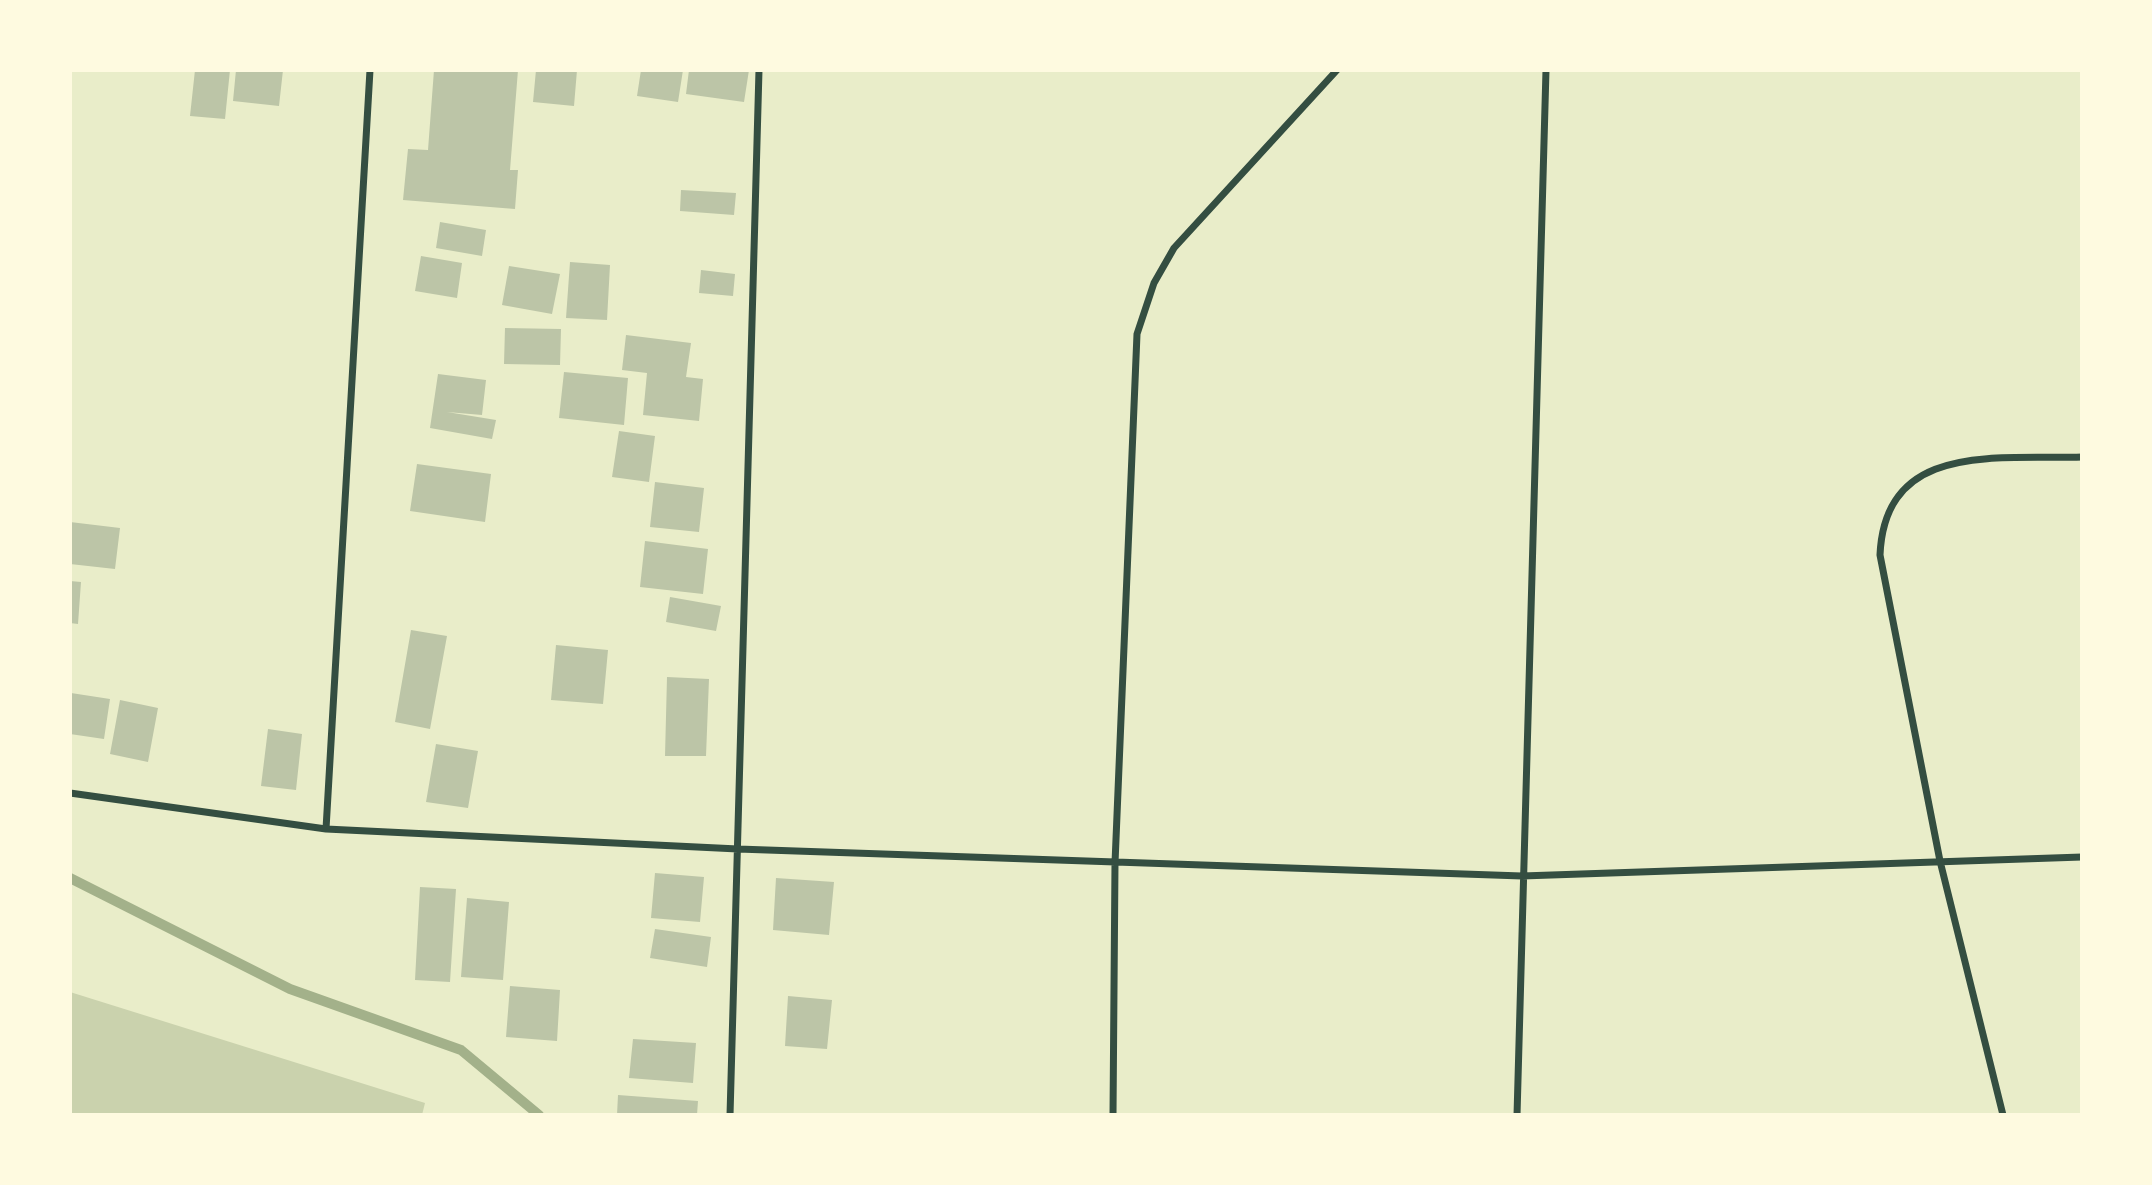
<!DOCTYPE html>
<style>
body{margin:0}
#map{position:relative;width:2152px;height:1185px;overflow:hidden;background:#e9edc9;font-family:Manrope,sans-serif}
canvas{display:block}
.frame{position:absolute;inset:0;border:72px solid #fefae0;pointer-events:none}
</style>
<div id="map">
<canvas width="2152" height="1185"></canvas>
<div class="frame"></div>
</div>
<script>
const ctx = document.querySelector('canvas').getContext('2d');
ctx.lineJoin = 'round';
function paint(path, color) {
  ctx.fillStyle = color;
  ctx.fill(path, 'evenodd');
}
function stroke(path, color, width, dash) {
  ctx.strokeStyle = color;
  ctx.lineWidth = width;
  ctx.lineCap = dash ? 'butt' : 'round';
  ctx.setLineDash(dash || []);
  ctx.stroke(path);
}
paint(new Path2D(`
 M70,992L425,1103L422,1115H70Z`), '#cad2ad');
stroke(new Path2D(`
 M70,878L290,989L461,1050L539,1115`), '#a3b18a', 10);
paint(new Path2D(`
 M195,70H230L225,119L190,116Z
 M236,70H283L279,106L233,101Z
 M434,70H518L510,170H518L515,209L403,200L408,149L428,150Z
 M536,70H577L574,106L533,102Z
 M641,70H683L678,102L637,96Z
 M689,70H749L744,102L686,94Z
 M681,190L736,193L734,215L680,211Z
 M440,222L486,230L482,256L436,248Z
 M421,256L462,263L457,298L415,291Z
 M570,262L610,265L607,320L566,318Z
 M509,266L560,274L552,314L502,305Z
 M701,270L735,274L733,296L699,293Z
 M505,328L561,329L560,365L504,364Z
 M626,335L691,343L686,377L703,379L699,421L643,415L647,373L622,370Z
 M564,372L628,378L624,425L559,418Z
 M438,374L486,380L482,415L447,412L496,420L492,439L430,428Z
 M619,431L655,436L649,482L612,477Z
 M417,464L491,474L485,522L410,511Z
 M655,482L704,488L699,532L650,527Z
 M70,522L120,528L115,569L70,564Z
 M645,541L708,549L703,594L640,587Z
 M70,581L81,582L78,624L70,623Z
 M670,597L721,606L716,631L666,622Z
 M411,630L447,636L430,729L395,722Z
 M556,645L608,650L603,704L551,700Z
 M667,677L709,679L706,756H665Z
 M71,693L110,699L104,739L70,734Z
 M120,700L158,708L148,762L110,754Z
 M268,729L302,734L296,790L261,786Z
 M436,744L478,751L468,808L426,802Z
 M655,873L704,877L700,922L651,918Z
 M776,878L834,882L829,935L773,930Z
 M420,887L456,889L450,982L415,980Z
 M467,898L509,902L503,980L461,977Z
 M655,929L711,937L707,967L650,958Z
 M510,986L560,990L557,1041L506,1037Z
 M788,996L832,1000L827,1049L785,1046Z
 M633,1039L696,1043L693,1083L629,1078Z
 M618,1095L698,1101L697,1115H617Z`), '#bcc5a7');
stroke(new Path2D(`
 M70,793L326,829L738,849L1522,876L2082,857
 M326,829L370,70
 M730,1115L759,70
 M1113,1115L1115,863L1137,334L1154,283L1174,248L1337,70
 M1517,1115L1546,70
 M2003,1115L1940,861L1880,555C1885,440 1999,460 2082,457`), '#344e41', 7);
</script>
